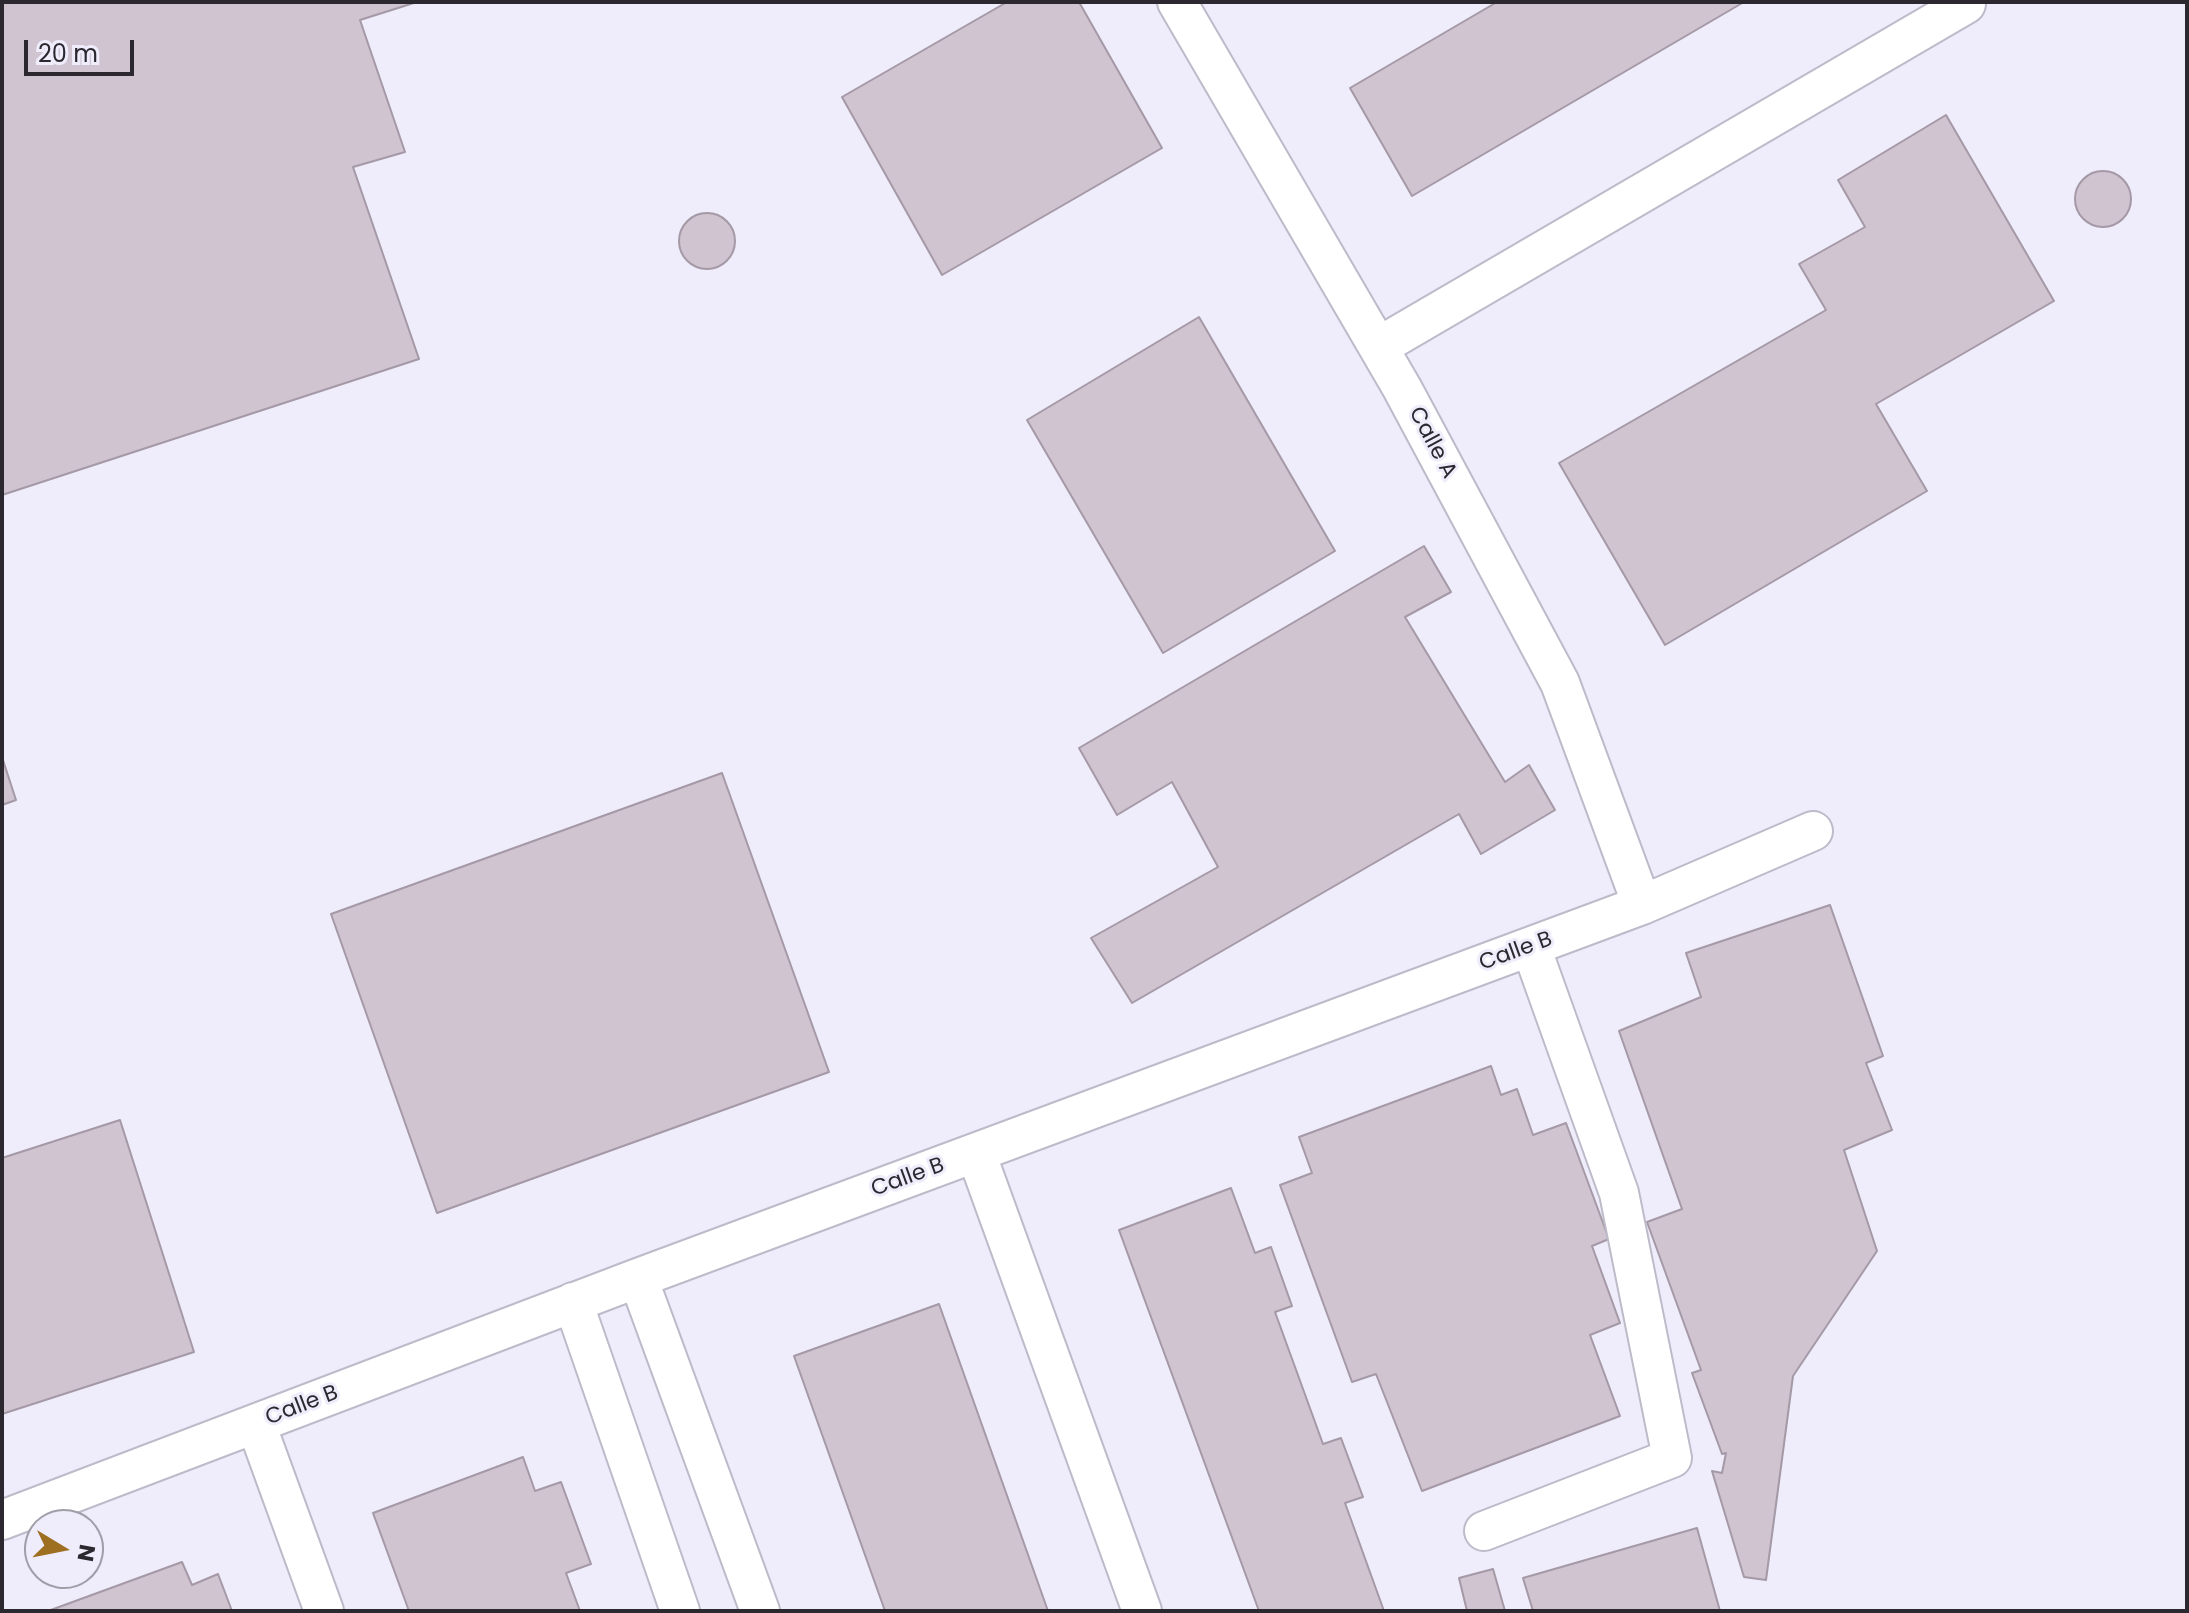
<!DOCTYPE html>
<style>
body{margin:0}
#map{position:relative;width:2189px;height:1613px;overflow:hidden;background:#efecfb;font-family:Poppins,sans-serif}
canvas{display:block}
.frame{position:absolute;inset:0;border:4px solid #2b292f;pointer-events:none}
.north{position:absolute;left:24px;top:1509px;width:80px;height:80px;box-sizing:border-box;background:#efecfb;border:2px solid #a19ea9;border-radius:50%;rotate:100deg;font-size:22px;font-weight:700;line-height:32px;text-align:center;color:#2b292f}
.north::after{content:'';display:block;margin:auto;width:28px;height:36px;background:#9e6f21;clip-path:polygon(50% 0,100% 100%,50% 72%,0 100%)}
.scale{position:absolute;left:24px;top:40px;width:110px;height:36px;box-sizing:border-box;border:4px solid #2b292f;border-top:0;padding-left:10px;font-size:24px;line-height:28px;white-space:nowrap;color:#2b292f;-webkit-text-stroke:6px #efecfb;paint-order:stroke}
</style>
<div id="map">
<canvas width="2189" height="1613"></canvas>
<div class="frame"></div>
<div class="north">N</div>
<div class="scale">20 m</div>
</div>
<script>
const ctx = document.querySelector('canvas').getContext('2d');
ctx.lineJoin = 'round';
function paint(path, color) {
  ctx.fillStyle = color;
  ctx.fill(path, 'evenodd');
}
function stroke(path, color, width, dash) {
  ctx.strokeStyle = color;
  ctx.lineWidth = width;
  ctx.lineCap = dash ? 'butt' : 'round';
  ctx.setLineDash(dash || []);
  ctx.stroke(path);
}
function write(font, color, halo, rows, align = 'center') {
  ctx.font = font + ' Poppins,sans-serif';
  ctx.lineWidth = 6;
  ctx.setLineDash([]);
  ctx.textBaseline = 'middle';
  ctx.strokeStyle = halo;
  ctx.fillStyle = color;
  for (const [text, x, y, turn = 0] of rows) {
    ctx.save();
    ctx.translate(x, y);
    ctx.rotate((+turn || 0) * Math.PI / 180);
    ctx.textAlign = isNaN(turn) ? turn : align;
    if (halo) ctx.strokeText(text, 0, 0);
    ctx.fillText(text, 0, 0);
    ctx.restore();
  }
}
const building = new Path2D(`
 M2,2H417L360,20L405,152L353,167L419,359L2,495Z
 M1007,2H1079L1162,148L942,275L842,97Z
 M1497,2H1744L1412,196L1350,88Z
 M1946,115L2054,301L1876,404L1927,491L1665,645L1559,463L1826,310L1799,264L1865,227L1838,180Z
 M2075 199a28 28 0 1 1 56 0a28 28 0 1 1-56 0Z
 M679 241a28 28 0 1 1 56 0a28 28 0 1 1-56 0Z
 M1199,317L1335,551L1163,653L1027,420Z
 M1424,546L1451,592L1405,617L1505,782L1529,765L1555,810L1481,854L1459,814L1132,1003L1091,938L1218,867L1172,782L1117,815L1079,748Z
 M2,757L16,800L2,805Z
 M722,773L829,1072L437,1213L331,914Z
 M1830,905L1883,1056L1866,1063L1892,1130L1844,1150L1877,1251L1793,1376L1766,1580L1744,1577L1712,1471L1722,1473L1726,1453L1722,1454L1692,1373L1701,1370L1647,1222L1682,1209L1619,1031L1701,997L1686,953Z
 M1491,1066L1501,1095L1517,1089L1533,1135L1566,1123L1609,1239L1592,1246L1620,1323L1590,1335L1620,1416L1422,1491L1376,1374L1352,1382L1280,1185L1312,1173L1299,1137Z
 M120,1120L194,1352L2,1414V1158Z
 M1231,1188L1255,1253L1271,1247L1292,1306L1275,1312L1323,1444L1341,1438L1363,1497L1345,1503L1384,1611H1259L1119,1230Z
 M939,1304L1048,1611H885L794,1356Z
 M523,1457L535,1491L561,1482L591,1564L566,1573L580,1611H409L373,1513Z
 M1697,1528L1720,1611H1533L1523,1578Z
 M182,1562L192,1585L218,1574L232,1611H48Z
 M1493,1569L1505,1611H1467L1459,1578Z`);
paint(building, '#d0c4d1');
stroke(building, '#a499a5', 2);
const minor = new Path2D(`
 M1177,2L1402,388L1560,683L1642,905
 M1378,347L1966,4
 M976,1153L1142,1611
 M638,1278L760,1611
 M573,1302L680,1611
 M256,1424L324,1611
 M2,1520L638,1278L1642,905L1813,831
 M1484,1531L1672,1458L1619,1193L1531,947`);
stroke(minor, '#bdbac9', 42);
stroke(minor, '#fff', 38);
write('22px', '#2b292f', '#efecfb', [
 ["Calle A",1432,443,62],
 ["Calle B",1516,952,-20],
 ["Calle B",908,1178,-20],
 ["Calle B",302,1406,-21]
]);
</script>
